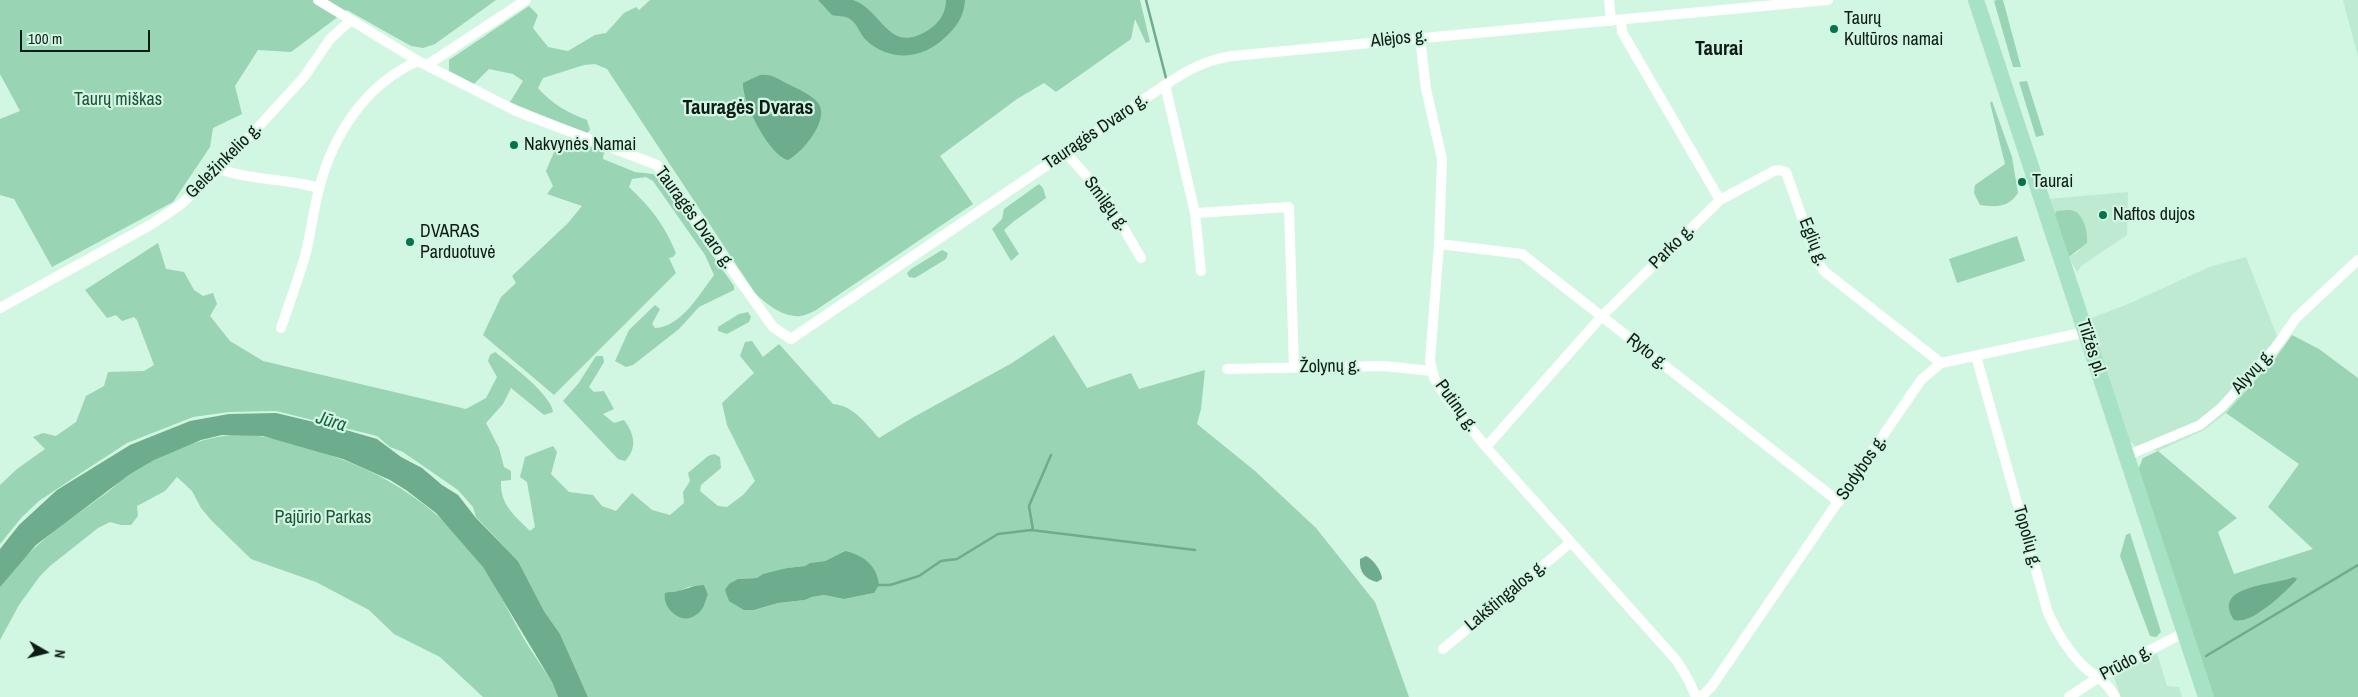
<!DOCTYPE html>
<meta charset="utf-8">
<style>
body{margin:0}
#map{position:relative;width:2358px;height:697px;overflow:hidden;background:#d1f6e1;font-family:"Archivo Narrow",sans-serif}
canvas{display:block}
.north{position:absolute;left:20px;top:627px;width:50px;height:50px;-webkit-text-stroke:4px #d1f6e1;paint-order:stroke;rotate:98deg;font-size:14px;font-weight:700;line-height:20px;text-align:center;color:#0e1c15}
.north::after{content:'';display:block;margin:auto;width:18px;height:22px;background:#0e1c15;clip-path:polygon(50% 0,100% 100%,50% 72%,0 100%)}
.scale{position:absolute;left:20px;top:30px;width:130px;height:22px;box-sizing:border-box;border:2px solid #0e1c15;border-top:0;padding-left:6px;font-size:15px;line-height:18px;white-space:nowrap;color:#0e1c15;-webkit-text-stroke:4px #d1f6e1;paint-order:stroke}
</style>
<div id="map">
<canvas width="2358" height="697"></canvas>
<div class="north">N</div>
<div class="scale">100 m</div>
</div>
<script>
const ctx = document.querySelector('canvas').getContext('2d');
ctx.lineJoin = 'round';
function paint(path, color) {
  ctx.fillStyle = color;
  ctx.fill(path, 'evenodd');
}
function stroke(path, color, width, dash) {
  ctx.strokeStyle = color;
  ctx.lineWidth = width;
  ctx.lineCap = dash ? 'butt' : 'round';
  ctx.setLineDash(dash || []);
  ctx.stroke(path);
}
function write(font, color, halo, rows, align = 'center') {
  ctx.font = font + ' "Archivo Narrow",sans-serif';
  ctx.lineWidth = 4.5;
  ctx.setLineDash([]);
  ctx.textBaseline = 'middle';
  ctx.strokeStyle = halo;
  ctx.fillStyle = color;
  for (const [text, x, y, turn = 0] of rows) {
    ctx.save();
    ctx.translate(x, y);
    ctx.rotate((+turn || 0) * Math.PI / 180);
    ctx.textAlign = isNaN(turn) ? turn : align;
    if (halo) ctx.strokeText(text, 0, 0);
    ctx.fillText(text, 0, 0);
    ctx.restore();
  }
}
paint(new Path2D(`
 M2343,0H2358V57Z
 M2128,192L2127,235L2081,266L2077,272L2069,257L2078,252L2088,238L2080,215L2075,211L2054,215L2048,199Z
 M2246,257L2282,349L2245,394L2226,413L2204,430L2158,451L2135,446L2129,440L2089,319L2133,302L2209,267Z
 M2157,653L2167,686L2179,687L2182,697H2121L2114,677Z`), '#bdead1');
paint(new Path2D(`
 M0,0H496L435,44L423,48L411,46L347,10L291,52L258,50L235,86L242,114L213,128L210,147L173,202L52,267L14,199L0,195V119L20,111L0,74Z
 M650,0H1140L1150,42L1146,43L1135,19L1131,39L1056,92L1044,83L1017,99L940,156L973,204L816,310C812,312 806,315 801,316C784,318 766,304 755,293L607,69L595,64L584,65L543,78L538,88C552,104 568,113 587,120L590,130L586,134L510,102L523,81L513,74L489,69L474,84L449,71V60L529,6L538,15L533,28L548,47L568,51L595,35L606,33L624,13L636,7L639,10Z
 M1997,0H2003L2021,67H2013L1994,1Z
 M2027,81L2044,135L2036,137L2019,82Z
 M1992,101L2012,157L2018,193C2008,208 1996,207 1980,205L1974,193L1975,185L2005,164L1990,103Z
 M560,138L604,151L603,159L635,172L653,174L657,177L734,286V290L699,307L679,329L633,365L626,367L615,361L629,330L655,305L660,309L652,324L655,328C681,327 699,295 714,275L705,255L653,181L646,177L632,179L629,187C651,208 664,224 676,253L673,257L669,258L676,273L554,395L483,335L501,297L516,283L512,276L568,223L582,206L547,194L553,186L546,171Z
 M1039,184L1043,188L1046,198L1013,222L1004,230L1019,254L1011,261L992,229L1002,219L1004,209Z
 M2057,211C2062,211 2069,209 2074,211C2083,213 2089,235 2087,243L2069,257L2054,215Z
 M2017,236L2025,261L1957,283L1949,259Z
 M158,243L166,269L184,272L194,290L203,296L213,293L217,304L210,316L230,341L263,361L466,409L486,398L497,377L488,361L490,355L495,352L500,356C513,366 552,396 553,412L544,415L511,388L503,404L486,423L499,448L504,467L511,471V480L501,481C500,505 514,515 530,531L535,527L527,482L520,477L525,457L553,446L557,452L551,474L569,492L593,495L602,506L616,511L632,493L652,510L670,515L684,503L683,492L690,481L688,473L708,456L714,454L720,457L721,468L701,485L700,491L718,506L727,507L743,495L755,481L727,425L722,403L754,373L740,356L745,342L752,341L763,357L779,344L833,404C854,406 865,423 879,438L912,418L1012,363L1054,335L1087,388L1131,373L1139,389L1205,370L1201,409L1197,424L1255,471L1316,528L1375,602L1409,697H588L560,634L544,611L518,561L476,517L473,507L458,490L403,452L390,447L377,436L276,411L229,412L193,417L127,443L84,471L39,501L22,517L0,544V485L17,469L45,449L33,437L43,433L56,436L76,422L86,396L104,386L108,372L144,371L154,365L137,320L134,317L122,321L116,315L107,318L85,290ZM845,551L874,593L844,599L824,595L812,597L805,600L778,603L754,610L738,579L757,578L787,568L805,566L811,563L825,561ZM704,585L708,594C704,606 701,615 688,618L678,592L688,587Z
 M942,250L948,253L946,259L915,278L909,277L907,273L911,269Z
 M748,312L751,317L749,322L727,334L718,331V327L739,314Z
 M2292,335L2319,349L2358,378V697H2212L2138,470L2143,458L2158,451L2237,518L2218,532L2234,574L2313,549L2268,507L2299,464L2226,413L2275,359ZM2293,577L2297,578L2296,581L2262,611L2239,621L2270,585Z
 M596,356H603L604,362L589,387L594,392L604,391L614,409L603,414L614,423L624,420C634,433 638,448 625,461L618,459L563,401L578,384Z
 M243,434C269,436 292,443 317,451C384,471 444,509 484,568C500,593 512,619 527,644C535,657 544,669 552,682L558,697H483L440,657L394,634L369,610L316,582L251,559L211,520L201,508L192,491L177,477L165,491L137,506L138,516L131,525H121L110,522L98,528L50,566L40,576L19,605L0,640V587C29,546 65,523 105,494C114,488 120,480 129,474C164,452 202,436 243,434Z
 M2130,533L2161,632L2156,637L2150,636L2120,556L2126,535Z`), '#99d4b5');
paint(new Path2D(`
 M818,0C828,0 844,0 853,0C883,10 888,57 930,29C940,22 946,12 946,0H965C964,19 954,30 940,42C917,60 888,60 867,41C860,35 858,24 850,19C844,15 838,17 832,15Z
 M760,75C773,74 777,79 788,84C798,89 815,96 820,106C827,123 802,153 788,160C769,155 742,102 743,83Z
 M276,413L339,428L377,439L401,457L422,468L442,485L458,495L476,518L518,561L544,611L560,634L588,697H558L552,682L483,567L436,513L406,490L390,480L343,459L263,436L222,435L201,440L154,460L130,474L36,545L0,587V549L19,525L57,490L130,445L190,421L229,414Z
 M845,551C863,555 877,565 879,585L874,593L844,599L824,595L812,597L805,600L778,603L754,610H744L729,601L725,590L729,584L738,579L757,578L763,574L787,568L805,566L810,563L825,561Z
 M1366,556C1373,559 1382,571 1382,579L1377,582C1365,579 1359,572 1360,559Z
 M2293,577L2297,578L2296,581C2283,593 2253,625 2234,620C2211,584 2275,586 2293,577Z
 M704,585L708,594C705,602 704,610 696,615C681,626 662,608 665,593C670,591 673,593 678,591C687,589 694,585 704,585Z`), '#6dac8c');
stroke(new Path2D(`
 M1146,0L1166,78
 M1033,530L1029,506L1051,455
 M879,585H890L919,576L941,561L957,559L998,534L1031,530L1195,550
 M2206,656L2358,565`), '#6dac8c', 2.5);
stroke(new Path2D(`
 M318,0L351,20
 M1609,0L1611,21
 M1420,37L1426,89L1442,159L1439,244L1430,361L1434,378L1445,396L1486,447L1677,661L1689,681L1696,697
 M427,65L526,0
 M1165,85L1195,213L1201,271
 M1066,153L1106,198L1141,258
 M220,169C252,181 287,178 319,188
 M1720,200L1774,171L1779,170L1786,172L1818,263L1825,272L1941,363
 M1195,213L1289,207L1294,367
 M1439,244L1522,254L1839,502
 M0,308L152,224L180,205L220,169L304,77L330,39L351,20L418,61
 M281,328C289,304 298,280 305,256C311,234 313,211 319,189C333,134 366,84 418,61L516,111L657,165L773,327L791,339L1165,85C1186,71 1205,60 1232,56L1828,0
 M1976,356L2048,613C2057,633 2067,649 2082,665C2094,676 2108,682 2115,697
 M1227,369L1384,366L1432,371
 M1486,447L1602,316L1720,200L1622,32L1621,20
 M2126,456L2200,425L2222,407L2275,348L2296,318L2358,260
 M1443,649L1570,543
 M1701,697L1712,686L1921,380L1941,363L2086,332
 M2069,697L2099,677L2185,632`), '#fff', 10);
stroke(new Path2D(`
 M1976,0L2206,697`), '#a6e2c3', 16);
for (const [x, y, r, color] of [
 [1834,29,5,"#05734c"],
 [514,145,5,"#05734c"],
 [2022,182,5,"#05734c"],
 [2103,215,5,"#05734c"],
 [410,242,5,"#05734c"]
]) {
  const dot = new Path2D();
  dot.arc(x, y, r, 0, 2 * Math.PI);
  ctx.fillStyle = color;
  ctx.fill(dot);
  stroke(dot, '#d1f6e1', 2);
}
write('18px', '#0e1c15', '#d1f6e1', [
 ["Taurų",1844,19],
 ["Kultūros namai",1844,40],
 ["Nakvynės Namai",524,145],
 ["Taurai",2032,182],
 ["Naftos dujos",2113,215],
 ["DVARAS",420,232],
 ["Parduotuvė",420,253]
], 'left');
write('18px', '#0e1c15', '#d1f6e1', [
 ["Alėjos g.",1399,39,-6],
 ["Tauragės Dvaro g.",1096,132,-34],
 ["Geležinkelio g.",224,161,-45],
 ["Smilgų g.",1106,204,53],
 ["Tauragės Dvaro g.",694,218,54],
 ["Eglių g.",1813,242,68],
 ["Parko g.",1672,247,-45],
 ["Tilžės pl.",2091,348,72],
 ["Ryto g.",1647,352,38],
 ["Žolynų g.",1330,367,-1],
 ["Alyvų g.",2253,372,-48],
 ["Putinų g.",1456,406,54],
 ["Sodybos g.",1862,468,-56],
 ["Topolių g.",2027,537,74],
 ["Lakštingalos g.",1506,596,-40],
 ["Prūdo g.",2126,663,-28]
]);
write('18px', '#1f513a', '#d1f6e1', [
 ["Taurų miškas",118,100],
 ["Pajūrio Parkas",323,518]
]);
write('italic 19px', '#156242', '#d1f6e1', [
 ["Jūra",331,422,17]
]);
write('bold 20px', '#0e1c15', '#d1f6e1', [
 ["Taurai",1719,50],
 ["Tauragės Dvaras",748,109]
]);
</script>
